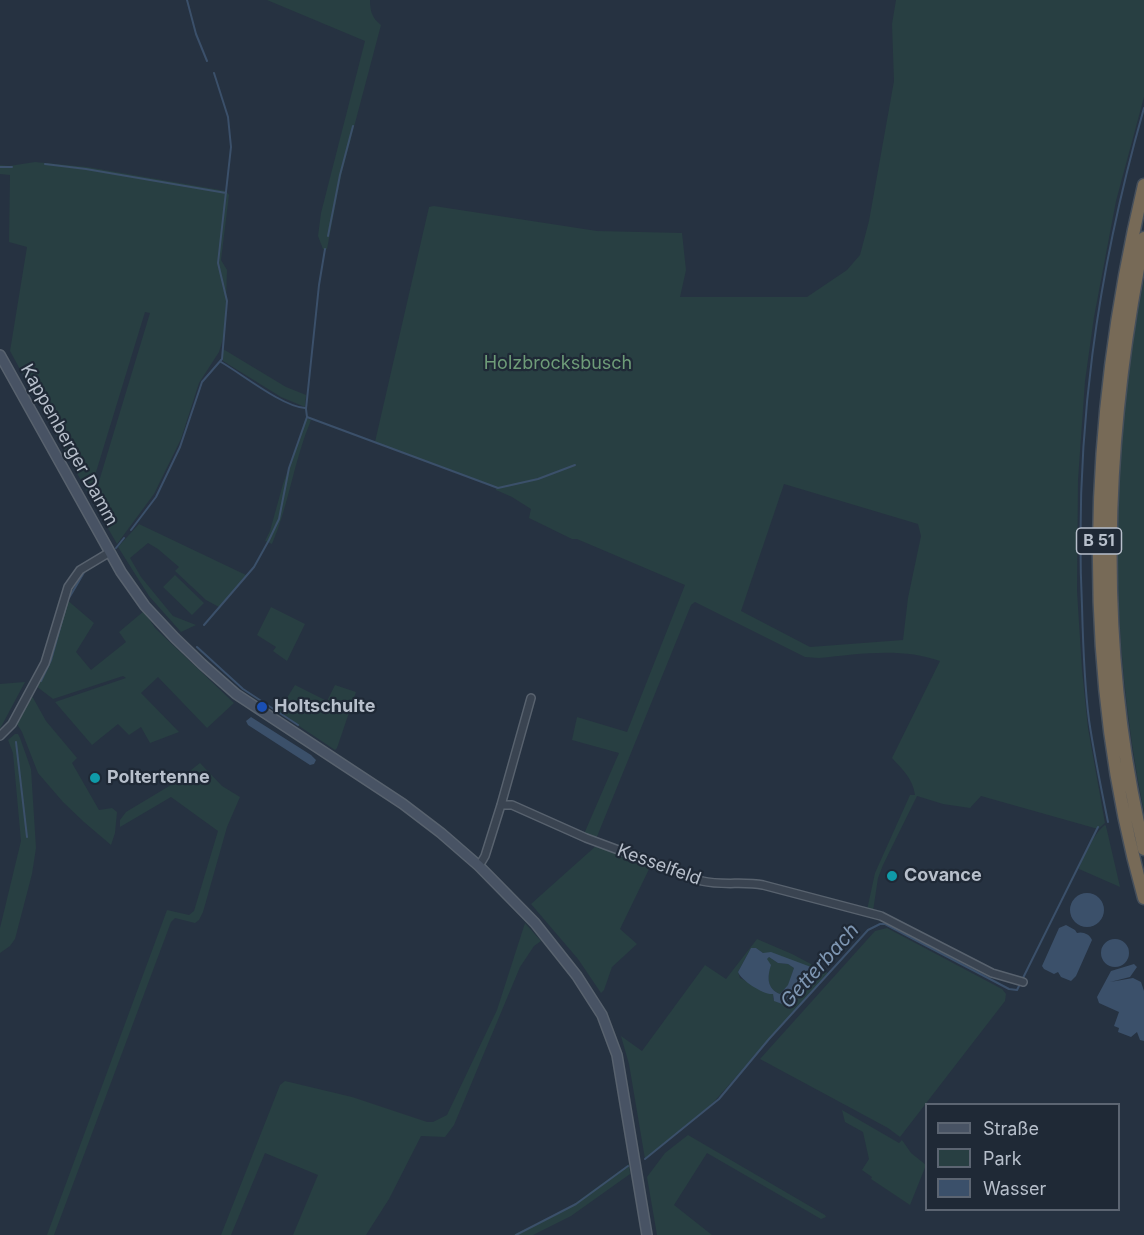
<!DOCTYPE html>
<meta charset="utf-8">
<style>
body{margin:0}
#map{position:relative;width:1144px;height:1235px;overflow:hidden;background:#263241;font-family:Inter,sans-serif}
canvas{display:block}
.legend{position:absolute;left:925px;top:1103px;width:195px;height:108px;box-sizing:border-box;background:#1f2936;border:2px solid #5c6572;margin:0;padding:8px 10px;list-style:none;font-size:18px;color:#b7bfcb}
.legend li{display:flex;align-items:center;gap:12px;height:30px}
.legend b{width:30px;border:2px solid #5c6572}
</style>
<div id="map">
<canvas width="1144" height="1235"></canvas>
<ul class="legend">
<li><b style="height:8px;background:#485364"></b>Straße</li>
<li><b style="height:16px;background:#283f42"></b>Park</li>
<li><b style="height:16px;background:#3b506a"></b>Wasser</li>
</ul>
</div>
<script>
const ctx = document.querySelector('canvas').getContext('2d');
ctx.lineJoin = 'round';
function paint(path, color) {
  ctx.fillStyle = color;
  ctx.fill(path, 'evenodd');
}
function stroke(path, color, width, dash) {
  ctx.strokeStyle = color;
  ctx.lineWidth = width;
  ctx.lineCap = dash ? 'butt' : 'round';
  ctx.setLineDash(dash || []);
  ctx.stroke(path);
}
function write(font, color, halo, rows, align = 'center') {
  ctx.font = font + ' Inter,sans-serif';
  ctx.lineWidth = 4.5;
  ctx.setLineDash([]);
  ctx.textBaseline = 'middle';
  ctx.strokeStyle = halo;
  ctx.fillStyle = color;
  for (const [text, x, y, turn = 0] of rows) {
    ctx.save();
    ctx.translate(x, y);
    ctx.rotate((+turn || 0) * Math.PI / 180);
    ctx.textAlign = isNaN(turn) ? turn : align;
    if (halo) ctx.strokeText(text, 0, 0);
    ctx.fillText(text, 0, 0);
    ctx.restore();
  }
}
paint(new Path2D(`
 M267,0H370C370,11 372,18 381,25L341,176L327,249H323L318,236L321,213L365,41Z
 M896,0H1144V97L1116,201L1094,317L1085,381L1078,480L1077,591L1082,670L1088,728L1105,823L1098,829L981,796L970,808L943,804L917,796L883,865L878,878L873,911L867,910L875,873L910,795H915C913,779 903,770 892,758L940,661C902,647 858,654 819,658L805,657L695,602L691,605L596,839L584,834L619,753L572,740L577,717L627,732L685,585L577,539H572L529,518L531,509L512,497L496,490V488L375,442L429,207L434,206L597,231L682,233L686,270L680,297H807L847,270L860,255L869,221L894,81L892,24ZM784,484L918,524L921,536L908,598L903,640L810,647L741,611Z
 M35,162L87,167L226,191L229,195L221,260L227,270L225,332L219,352L199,383L181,439L154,494L117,544L94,504L100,478L150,313L145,312L89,495L10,351L27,247L9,242L10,175L0,174V165L9,166Z
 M1144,280V812C1109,638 1108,453 1144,280Z
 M223,349L286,387L306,395L305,407L281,397L223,361Z
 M306,418L311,420C294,460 289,504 272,544L265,541L270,531L283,484Z
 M139,524L246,575H247L219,607L206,600L175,571L179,567L158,549L148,543L130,558L141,577L173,616L196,625L181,632L149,596L118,547Z
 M175,575L204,603L192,615L163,587Z
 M66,599L94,623L76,652L91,670L126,642L119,632L144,611L155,628L234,703L207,728L158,677L141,693L179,732L150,743L141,727L129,735L118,724L92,745L55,702L126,678L123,676L53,699L36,686L50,660Z
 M271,607L305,624L287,661L273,651L276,647L257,635Z
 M25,682L1,727L0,728V684Z
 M295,685L327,701L335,685L356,692L337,748L335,750L278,712Z
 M32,696L46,721L77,758L72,763L99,810L112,808L117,812L115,833L111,845L84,822L63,802L38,773L22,732L17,724Z
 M15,734H18L20,738L31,769L36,848L32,874L15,939L10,946L0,953V928L21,841L13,753L8,740Z
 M200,763L222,786L240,797L227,827L203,912L199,920L195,923L175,918L171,922L54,1235H47L167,910L189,915L194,911L218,831L171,797L120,827V820L126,812L176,782Z
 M1105,825L1106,826L1120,887L1079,869C1081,858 1096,831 1105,825Z
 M597,845L651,865L620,929L637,944L612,967L604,990L601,993L578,959L531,904Z
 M525,923L541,941L534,946L520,967L454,1125L445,1137L421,1136L389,1199L366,1235H293L318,1175L265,1153L231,1235H221L280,1085L285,1081L352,1097L427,1122H433L447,1115L497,1010Z
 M887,928L1002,989L1006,994L1005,1001L900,1137L888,1128L760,1059L875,931Z
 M757,939L792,954L828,973L712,1104L645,1159L629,1064L621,1036L642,1051L705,965L726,979ZM751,948H756L763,953C780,952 793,963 807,971L786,1004L773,999V994L740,978L738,972Z
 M769,957L778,963L788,964L794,968L789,985L780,994C767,989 767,978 770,965L766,959Z
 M842,1110L899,1143L902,1140L911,1153L926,1165L910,1205L871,1179L872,1177L862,1170L869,1159L863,1132L845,1122Z
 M688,1135L825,1215L826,1217L821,1219L707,1153L674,1205L712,1235H657L647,1177L665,1153Z
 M629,1164L630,1174L571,1216L533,1235H513L571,1206Z`), '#283f42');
paint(new Path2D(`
 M251,717L311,755L316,760L314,764L310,765L248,725L246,721Z
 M1070 910a17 17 0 1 1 34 0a17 17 0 1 1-34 0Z
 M1066,925L1075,930L1077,933C1082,931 1090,934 1092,940L1076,976L1071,981L1061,977L1058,972L1054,974L1044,969L1042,966L1059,928Z
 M1101 953a14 14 0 1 1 28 0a14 14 0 1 1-28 0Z
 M751,948H756L763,953L771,952L811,967L785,1005L774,1001L773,994C763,995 741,980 738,972ZM769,957L778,963L788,964L794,968L788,985L780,994C767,989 767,977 771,965L767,959Z
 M1134,964L1137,967L1130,977L1110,982L1133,978L1141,982L1144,991V1041L1140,1040L1137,1032L1131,1037L1118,1032L1119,1028L1114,1026L1119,1012L1099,1003L1097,997L1111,971Z`), '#3b506a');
stroke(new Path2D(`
 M187,0L196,34L207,61
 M45,164L86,169L226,193
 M0,167H12
 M328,236L340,175L353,126
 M221,362C242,374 283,407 305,408
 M307,417L498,488L538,479L575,465
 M131,530L156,497L180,447L202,382L222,359L227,301L218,263L231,147L228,117L214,73
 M116,548L124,538
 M69,598L86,569
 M204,625L254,567L269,540L279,519L289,468L307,417L306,409L319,285L325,249
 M197,647L243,689L298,725
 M41,681L51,660L67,603
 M16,742L27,837
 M1108,822C1101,788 1094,754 1089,720C1084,682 1083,644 1082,606C1074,434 1097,273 1144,108
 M645,1159L719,1099L769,1039L868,930L880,924H885L1009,989L1017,990L1098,827
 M516,1235L576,1204L628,1166`), '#3b506a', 2);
const street = new Path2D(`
 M0,736L12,724L45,663L68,587L80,570L110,552
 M501,805H512L586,838L702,881C723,886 743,881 763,885L881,916L992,973L1023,982
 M479,866L485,856L501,805L531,698`);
const secondary = new Path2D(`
 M0,355L121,572L145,606L175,638L202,664L236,694L403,804L441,833L479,866L535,923L577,976L602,1015L617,1055L647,1235`);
const highway = new Path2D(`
 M1144,185C1089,417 1079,666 1144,898
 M1144,238C1103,438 1096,649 1144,849`);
stroke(street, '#58626e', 10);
stroke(secondary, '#58626e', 12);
stroke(highway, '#454f5b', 15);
stroke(street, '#3a4451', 7);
stroke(secondary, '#485364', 9);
stroke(highway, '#776a57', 12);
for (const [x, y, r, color] of [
 [262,707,6,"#1a4fb4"],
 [95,778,6,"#0f9aa8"],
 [892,876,6,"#0f9aa8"]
]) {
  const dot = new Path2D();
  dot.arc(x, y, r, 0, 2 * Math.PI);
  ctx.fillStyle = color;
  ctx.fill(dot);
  stroke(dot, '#1f2936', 2);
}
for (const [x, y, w] of [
 [1099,541,45]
]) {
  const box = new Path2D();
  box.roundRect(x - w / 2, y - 13, w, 26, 4.5);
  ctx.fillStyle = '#1f2936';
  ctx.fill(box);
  stroke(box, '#b7bfcb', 1.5);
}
write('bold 16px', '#b7bfcb', null, [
 ["B 51",1099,541]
]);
write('18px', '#6e9c78', '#1f2936', [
 ["Holzbrocksbusch",558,364]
]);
write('18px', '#b7bfcb', '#1f2936', [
 ["Kappenberger Damm",69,445,61],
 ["Kesselfeld",659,865,20]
]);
write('bold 18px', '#b7bfcb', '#1f2936', [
 ["Holtschulte",274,707],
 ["Poltertenne",107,778],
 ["Covance",904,876]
], 'left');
write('italic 20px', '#7e96b2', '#1f2936', [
 ["Getterbach",820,966,-48]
]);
</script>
